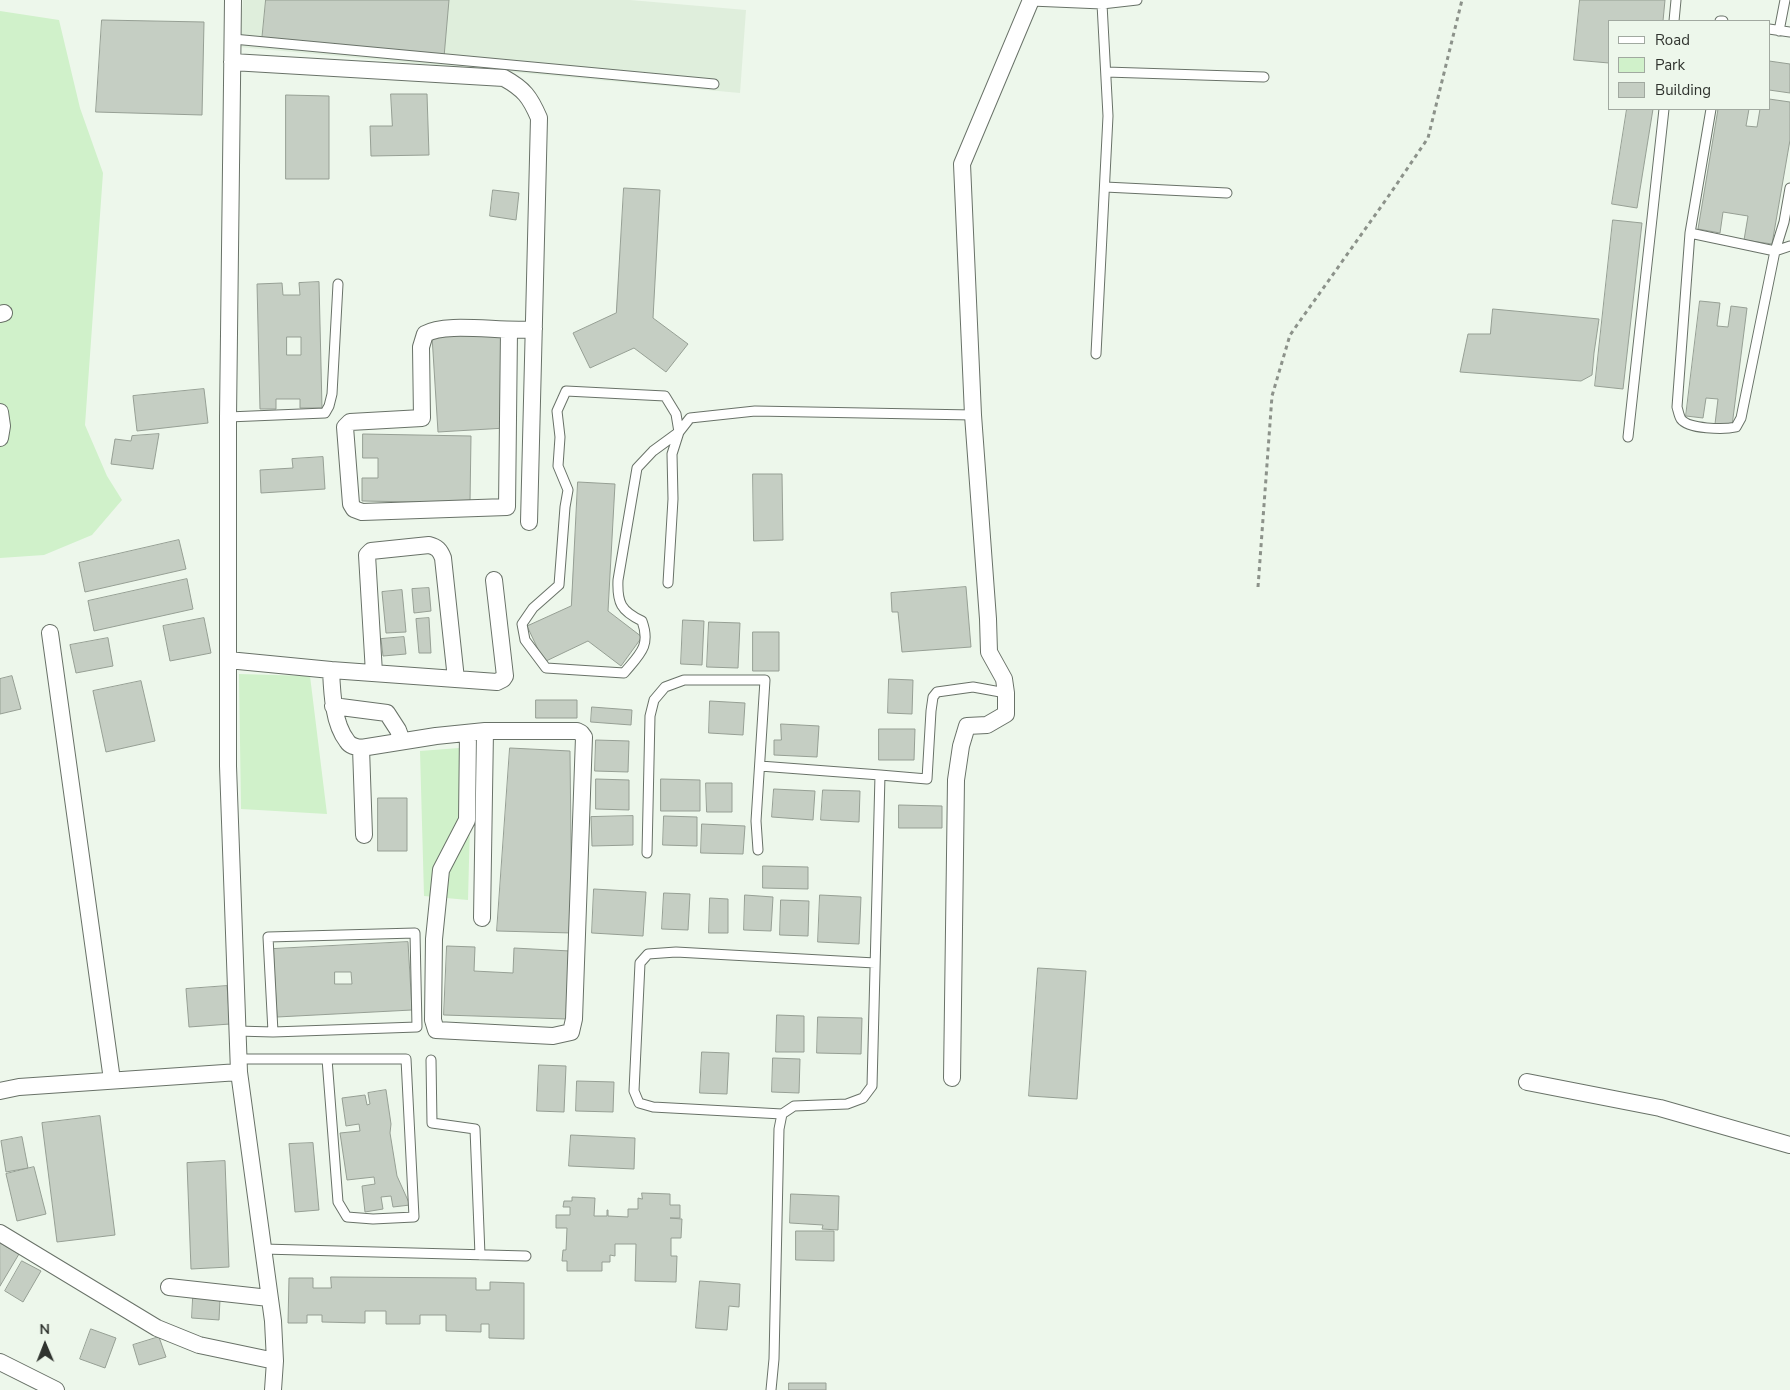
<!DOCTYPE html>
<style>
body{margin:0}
#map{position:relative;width:1790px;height:1390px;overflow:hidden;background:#edf7eb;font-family:"Nunito Sans",sans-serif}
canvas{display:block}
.legend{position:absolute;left:1608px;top:20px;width:162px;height:90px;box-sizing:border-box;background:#edf7eb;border:1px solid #a1a9a0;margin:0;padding:6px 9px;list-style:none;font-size:15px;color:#30342f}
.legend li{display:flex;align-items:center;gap:10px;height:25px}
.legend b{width:25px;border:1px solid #a1a9a0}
.north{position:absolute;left:20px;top:1320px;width:50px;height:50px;-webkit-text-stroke:4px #edf7eb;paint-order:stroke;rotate:359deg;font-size:14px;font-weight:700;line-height:20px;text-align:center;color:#30342f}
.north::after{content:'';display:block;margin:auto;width:18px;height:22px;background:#30342f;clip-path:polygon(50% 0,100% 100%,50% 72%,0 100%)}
</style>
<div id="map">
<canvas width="1790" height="1390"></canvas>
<ul class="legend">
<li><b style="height:6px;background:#fff"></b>Road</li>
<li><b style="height:14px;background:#d0f1ca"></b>Park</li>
<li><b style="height:14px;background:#c5cec3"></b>Building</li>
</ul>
<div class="north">N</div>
</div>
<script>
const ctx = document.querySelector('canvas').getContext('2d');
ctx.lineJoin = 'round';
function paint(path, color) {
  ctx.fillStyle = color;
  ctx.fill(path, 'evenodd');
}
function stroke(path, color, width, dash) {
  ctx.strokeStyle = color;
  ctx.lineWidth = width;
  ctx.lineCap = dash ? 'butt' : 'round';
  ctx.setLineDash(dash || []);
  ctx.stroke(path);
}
paint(new Path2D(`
 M243,0H630L746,10L740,93L239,47Z`), '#dfeedc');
paint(new Path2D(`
 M0,11L59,20L80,108L103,173L85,425L107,476L122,500L92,535L44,555L0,558Z
 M239,674L310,676L327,814L241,809Z
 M472,747L468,900L424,896L420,751Z`), '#d0f1ca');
const building = new Path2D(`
 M266,0H449L444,57L262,41Z
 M1580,0H1665L1663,21H1609V63L1574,60Z
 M102,20L204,22L202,115L96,112Z
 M1769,61L1790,64V93L1769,90Z
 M391,94H427L429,155L371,156L370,126H392Z
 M286,95L329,96V179H286Z
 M1769,99L1790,102V140L1772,244L1744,240L1748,216L1723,212L1720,233L1698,229L1718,109H1749L1746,126L1757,127L1760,109H1769Z
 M1627,109H1653L1637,208L1612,204Z
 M624,188L660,190L653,318L688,344L666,372L634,348L590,368L573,333L616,313Z
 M493,190L519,193L516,220L490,216Z
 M1613,220L1642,223L1623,389L1595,386Z
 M319,282L322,408H300V399H276V409H260L257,284L282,283L283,295H300L299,283ZM287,337H301V355H287Z
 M1700,301L1720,303L1717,326L1728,327L1731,306L1747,308L1732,426L1715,424L1718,399L1706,398L1703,418L1686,416Z
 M1493,309L1599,319L1594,353L1592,375L1581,381L1460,372L1468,334H1490Z
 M500,331L506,428L438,432L432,336Z
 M204,389L208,423L137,431L133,396Z
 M159,434L153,469L111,464L115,439L131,441L132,436Z
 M363,434L471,436L470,503L362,501V478H378V458H363Z
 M323,457L325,489L261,493L260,470L293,468L292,459Z
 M753,474H782L783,540L754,541Z
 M578,482L615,484L608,611L642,637L621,666L588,641L544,662L527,626L571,606Z
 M179,540L186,569L85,592L79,563Z
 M187,579L193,609L94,631L88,601Z
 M966,587L971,647L902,652L898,612H892L891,593Z
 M429,588L431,611L414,613L412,589Z
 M402,590L406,632L386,633L382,592Z
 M204,618L211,653L170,661L163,626Z
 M429,618L431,653H419L416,619Z
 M683,620L704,621L702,665L681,664Z
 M709,622L740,623L738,668L707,667Z
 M753,632H779V671H753Z
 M404,637L406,654L383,656L381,639Z
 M108,638L113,666L76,673L70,645Z
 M12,676L21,709L0,714V679Z
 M889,679L913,680L912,714L888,713Z
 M141,681L155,741L106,752L93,691Z
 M536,700H577V718H536Z
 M710,701L745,703L743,735L709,733Z
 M592,707L632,710L631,725L591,722Z
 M781,724L819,726L817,757L774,755V740H781Z
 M879,729H915L914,760H879Z
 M596,740L629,741L628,772L595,771Z
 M510,748L570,751L572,933L497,931Z
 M596,779L629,780V810L596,809Z
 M661,779L700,780V811H661Z
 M706,783H732V812H707Z
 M774,789L815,791L813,820L772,817Z
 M823,790L860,791L859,822L821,820Z
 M378,798H407V851H378Z
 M899,805L942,806V828H899Z
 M633,816V845L592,846L591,817Z
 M664,816L697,817V846L663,845Z
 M702,824L745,826L743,854L701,853Z
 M763,866L808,867V889L763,888Z
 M594,889L646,892L643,936L592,933Z
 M664,893L690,894L688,930L662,929Z
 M745,895L773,897L771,931L744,930Z
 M820,895L861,897L859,944L818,942Z
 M710,898L728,899V933H709Z
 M781,900L809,901L808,936L780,935Z
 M408,942L412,1010L277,1017L273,949ZM335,972H351L352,984H335Z
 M447,946L475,947L474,971L513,973L514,948L570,951L567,1019L444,1015Z
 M1038,968L1086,971L1077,1099L1029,1096Z
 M227,986L230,1024L189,1027L186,989Z
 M777,1015L804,1016V1052H776Z
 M818,1017L862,1018L861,1054L817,1053Z
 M702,1052L729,1053L727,1094L700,1093Z
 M773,1058L800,1059L799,1093L772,1092Z
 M539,1065L566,1066L564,1112L537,1111Z
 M577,1081L614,1082L613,1112L576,1111Z
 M386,1090L391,1124L390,1133L397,1176L410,1205L393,1207L391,1196L381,1197L383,1209L365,1212L362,1186L375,1184L374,1177L347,1180L340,1133L360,1131L359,1124L346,1126L342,1098L365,1095L367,1105L370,1104L368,1093Z
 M100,1116L115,1235L57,1242L42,1123Z
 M571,1135L635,1138L634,1169L569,1166Z
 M22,1137L28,1168L6,1172L1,1141Z
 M313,1143L319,1210L295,1212L289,1144Z
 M225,1161L229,1267L191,1269L187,1163Z
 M34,1167L46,1214L17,1221L6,1174Z
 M642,1193L670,1194V1205H680V1218H670L682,1219L681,1238H671V1256H677L676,1282L635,1281L636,1244H615V1256L610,1255V1262H602V1271H567V1261H562L563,1250H566L567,1228H556V1215H570V1207H563L564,1201H572V1197L595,1198L594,1216H607V1210H608V1216L628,1217V1209H638V1198L642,1199Z
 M791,1194L839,1196L838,1230L822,1229L823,1225L790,1223Z
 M796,1231H834V1261L796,1260Z
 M0,1243L19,1254L0,1286Z
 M22,1261L41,1271L23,1302L5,1291Z
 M331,1277L476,1278V1290H490V1282L524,1283V1339L489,1338V1324H481V1332L446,1331V1315H420V1324H386V1311H365V1323L322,1322V1315H307V1323H288L289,1278H313V1288H331Z
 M700,1281L740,1284L739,1307L729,1306L727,1330L696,1328Z
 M193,1298L220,1299L219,1320L192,1318Z
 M91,1329L116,1338L105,1368L80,1359Z
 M159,1337L166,1357L139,1365L133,1345Z
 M789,1383H826V1390H789Z`);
paint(building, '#c5cec3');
stroke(building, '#969f94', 1);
const lane = new Path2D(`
 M1031,1L1102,4L1137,0
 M1674,21L1676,0
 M1720,21H1723
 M1769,29L1790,32
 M1779,31L1785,0
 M233,39L714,84
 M1106,72L1264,77
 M1105,187L1227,193
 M1790,188L1784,222L1775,251L1741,418L1736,427C1724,430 1688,429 1681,419C1679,416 1678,410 1677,407L1690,233L1775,251L1790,246
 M1690,233L1711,109
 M1096,354L1108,116L1102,4
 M566,391L665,396L676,414L679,432L653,451L637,468L618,580C617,603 621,611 642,621C651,646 640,654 624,673L546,668L525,640L522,624L533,608L559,585L565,507L568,490L558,466L560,437L557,411Z
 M228,417L325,413L329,406L332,394L338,284
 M1628,437L1664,109
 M668,583L673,499L672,454L679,432L690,418L755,411L973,415
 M760,766L880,775
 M647,853L650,716L654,700L665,687L684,680H765L756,821L758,850
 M415,933L417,1027L273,1032L268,937Z
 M237,1031L273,1032
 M238,1059H327L338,1202L347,1217L373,1219L414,1217L406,1059H327
 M431,1060L432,1123L475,1129L480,1255
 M782,1114L653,1107L639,1103L634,1091L640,963L648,954L676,952L875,963
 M263,1249L526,1256
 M771,1390L774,1359L779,1129L782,1114L794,1106L847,1104L863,1098L872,1086L880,775L927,779L931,711L933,697L937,692L973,687L1006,693`);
const street = new Path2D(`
 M233,0L228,417V766L239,1072L273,1321L275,1361L273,1390
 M232,62L504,78C524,89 530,97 539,118L529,522
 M0,314L4,313
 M509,331L507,507L362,512L354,509L351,504L345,427L350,422L422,418L421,347L425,334C447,321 505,333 534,329
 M0,412L2,426L0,438
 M50,633L112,1080
 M228,660L331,670C332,692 333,723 347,741C350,746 355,747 361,748L436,736L485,731L482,918
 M331,670L497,682L503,679L505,676L494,580
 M374,673L367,555L371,551L429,545C437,547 440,550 443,558L456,679
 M333,706L387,713L398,730L402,741
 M468,733L467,820L441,870L434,939L433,1020L436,1030L553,1036L571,1032L574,1019L584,737L581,733L577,731H485
 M361,748L364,835
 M952,1078L956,780L961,746L967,726L987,725L1006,714V693L1004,679L989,652L988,619L973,415L962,164L1031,0
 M1527,1082L1660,1108L1790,1145
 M0,1091L19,1087L239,1072
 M0,1233L157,1328L199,1345L275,1361
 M169,1287L269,1298
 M0,1362L56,1390`);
stroke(lane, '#697268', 11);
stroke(street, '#697268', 18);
stroke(new Path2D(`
 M1258,587L1272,396L1290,335L1390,194L1428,138L1462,0`), '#8c928a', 3, [4, 4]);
stroke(lane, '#fff', 9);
stroke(street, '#fff', 16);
</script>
